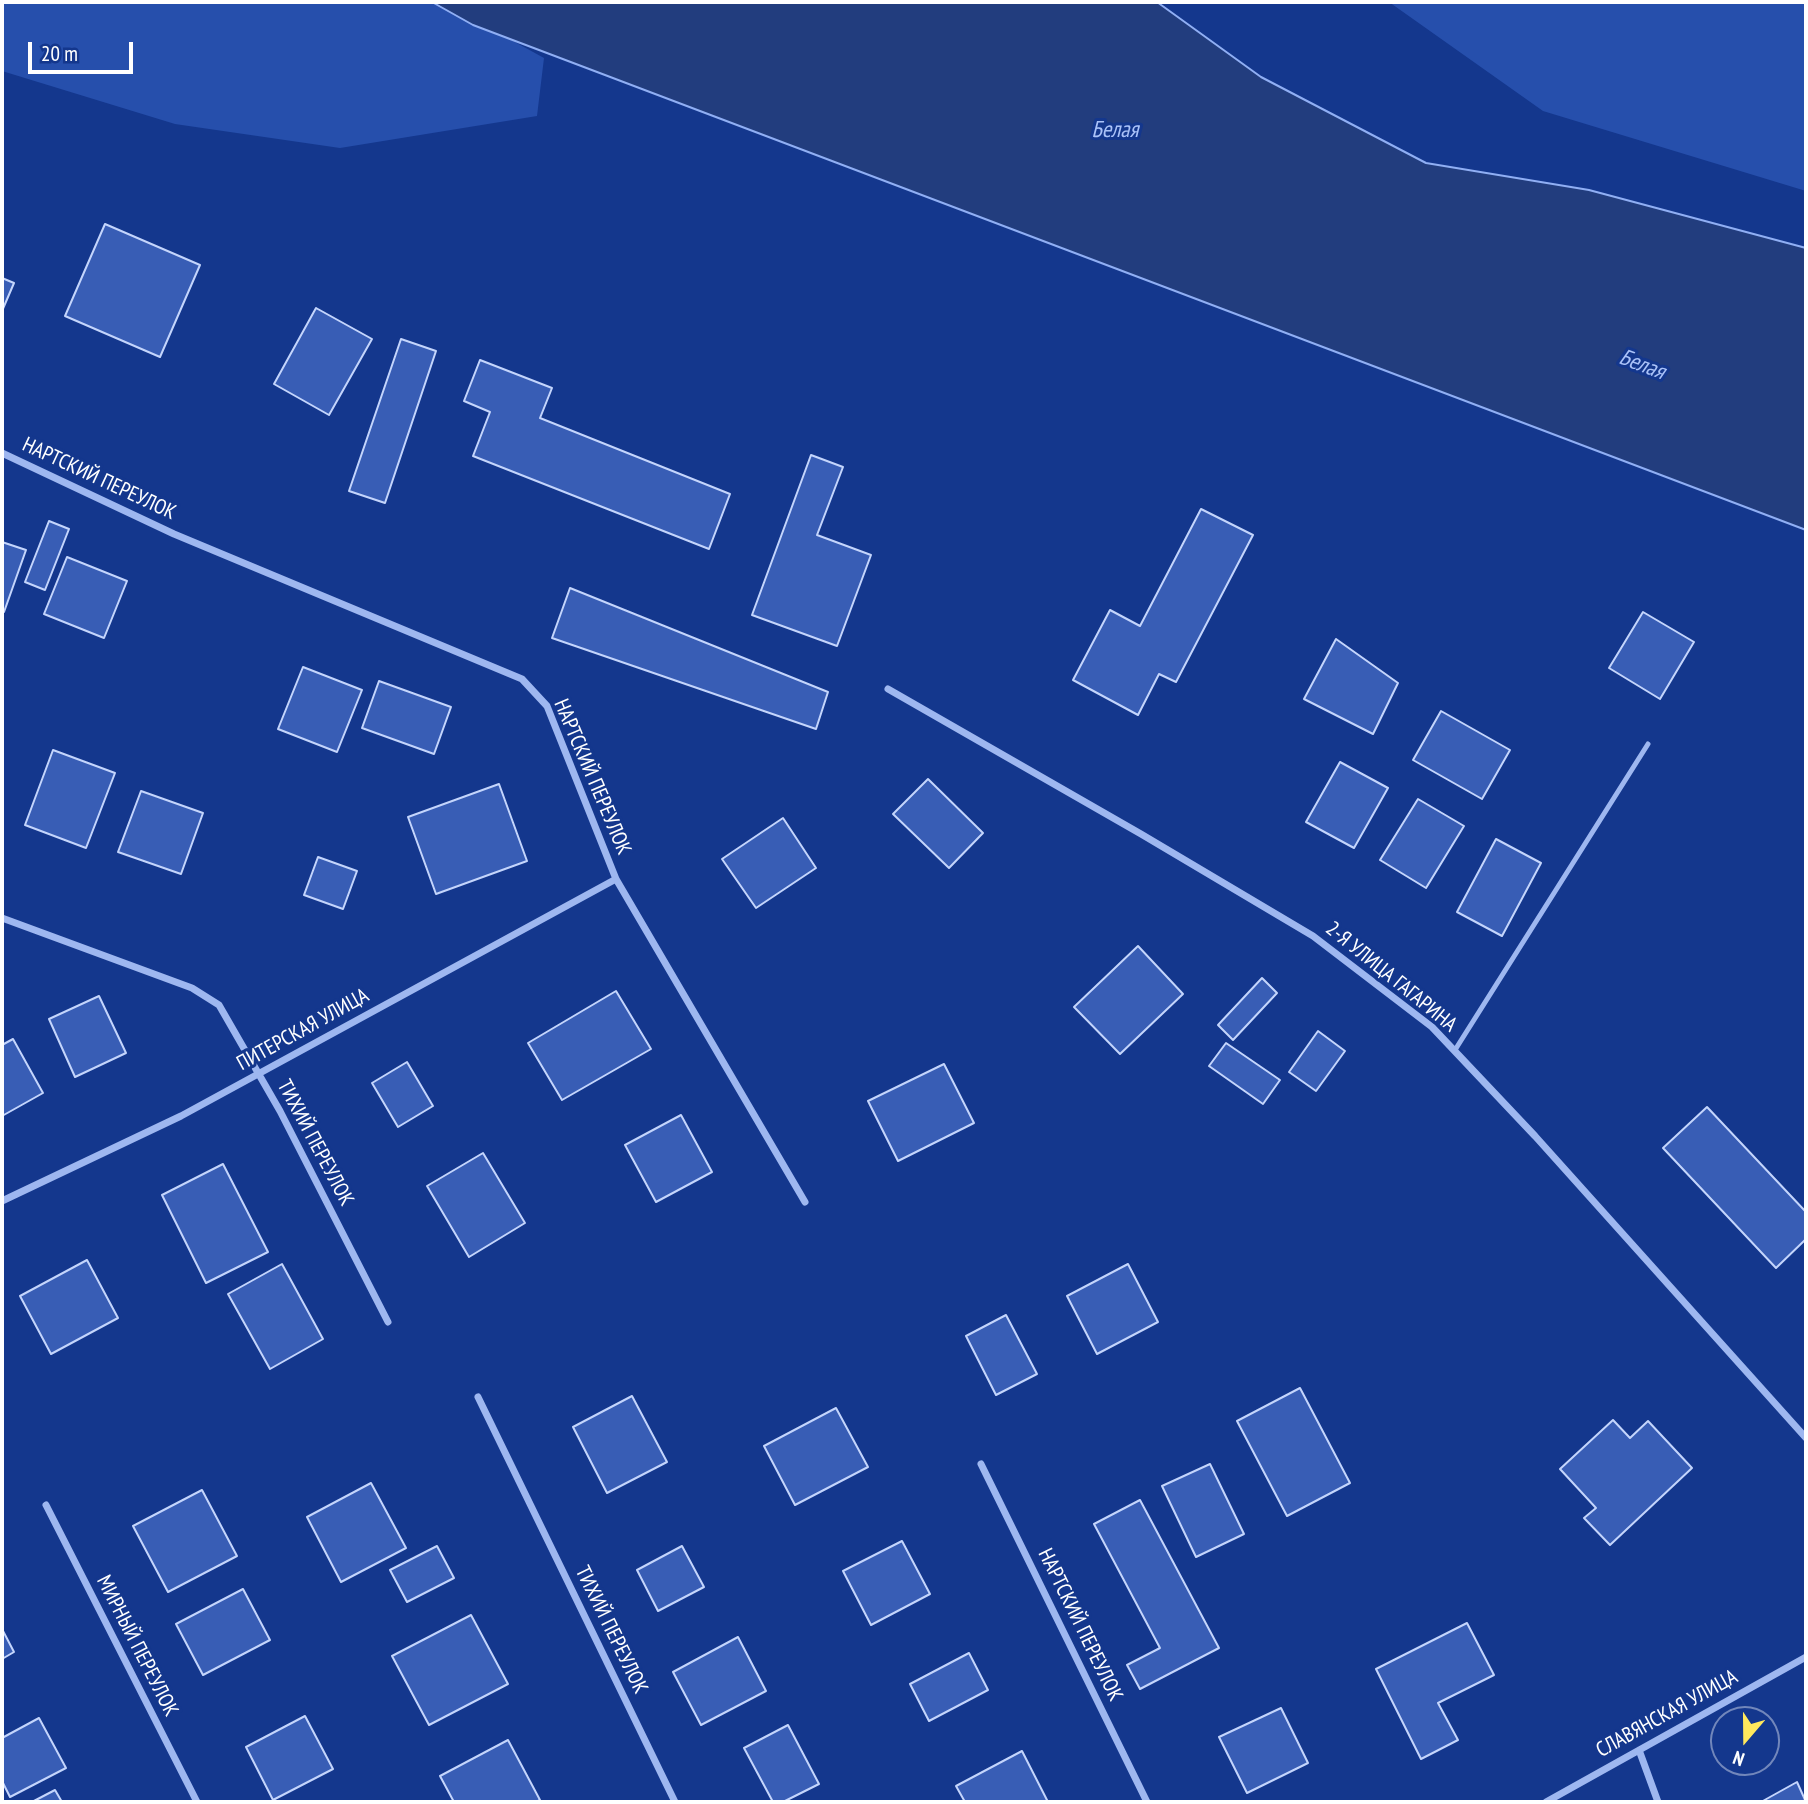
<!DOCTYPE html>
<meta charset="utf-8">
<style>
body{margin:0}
#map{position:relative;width:1808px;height:1804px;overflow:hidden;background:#14378d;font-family:"PT Sans Narrow",sans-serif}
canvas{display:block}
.frame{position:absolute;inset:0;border:4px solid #fff;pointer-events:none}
.north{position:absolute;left:1710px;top:1706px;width:70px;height:70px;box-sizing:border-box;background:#14378d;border:2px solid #7287bb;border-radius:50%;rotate:200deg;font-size:19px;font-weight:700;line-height:28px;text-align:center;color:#fff}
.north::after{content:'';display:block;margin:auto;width:24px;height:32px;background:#ffe85d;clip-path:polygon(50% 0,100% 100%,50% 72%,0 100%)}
.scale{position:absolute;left:28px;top:42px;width:105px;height:32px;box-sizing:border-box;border:4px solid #fff;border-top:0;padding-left:9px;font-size:21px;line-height:24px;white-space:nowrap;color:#fff;-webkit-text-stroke:5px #14378d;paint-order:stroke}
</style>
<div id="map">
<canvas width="1808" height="1804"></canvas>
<div class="frame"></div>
<div class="north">N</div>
<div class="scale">20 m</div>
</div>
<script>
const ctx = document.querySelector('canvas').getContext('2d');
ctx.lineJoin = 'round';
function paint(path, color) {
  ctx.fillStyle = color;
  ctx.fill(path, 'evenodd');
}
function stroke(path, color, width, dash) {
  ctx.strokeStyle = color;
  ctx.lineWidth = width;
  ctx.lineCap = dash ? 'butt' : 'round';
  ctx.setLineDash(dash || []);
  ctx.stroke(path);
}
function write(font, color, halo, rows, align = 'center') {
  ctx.font = font + ' "PT Sans Narrow",sans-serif';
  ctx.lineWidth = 6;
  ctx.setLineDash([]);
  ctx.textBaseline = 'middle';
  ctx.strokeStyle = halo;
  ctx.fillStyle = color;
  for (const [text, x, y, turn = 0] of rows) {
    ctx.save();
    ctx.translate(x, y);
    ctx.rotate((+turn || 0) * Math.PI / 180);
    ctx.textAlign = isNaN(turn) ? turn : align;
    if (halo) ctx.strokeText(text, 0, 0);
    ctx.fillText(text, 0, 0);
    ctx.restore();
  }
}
paint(new Path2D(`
 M2,2H442L544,58L537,116L340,148L175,124L2,71Z
 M1389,2H1806V191L1543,111Z`), '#264fac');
const water = new Path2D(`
 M432,2H1157L1261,77L1426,163L1589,190L1806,248V530L473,25Z`);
paint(water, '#223d7e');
stroke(water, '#90aff4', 2);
const building = new Path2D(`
 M105,224L200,265L160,357L65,316Z
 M2,278L14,283L2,311Z
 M316,308L372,339L329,415L274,384Z
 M401,339L436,351L385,503L349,491Z
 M480,360L552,388L540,418L730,494L709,549L473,456L490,412L464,401Z
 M811,455L843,467L817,535L871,555L837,646L752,615Z
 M1201,509L1253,535L1176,682L1159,674L1138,715L1073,680L1110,610L1140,626Z
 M49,521L69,529L45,590L25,582Z
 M2,542L26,550L4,612L2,611Z
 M67,557L127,581L104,638L44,614Z
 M570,588L828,692L816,729L552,638Z
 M1643,612L1694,642L1660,699L1609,668Z
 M1336,639L1398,683L1373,734L1304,699Z
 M303,667L362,690L337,752L278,729Z
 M379,681L451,707L434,754L362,728Z
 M1441,711L1510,750L1482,799L1413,760Z
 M53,750L115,773L86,848L25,825Z
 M1340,762L1388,788L1354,848L1306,822Z
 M928,779L983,833L949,868L893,814Z
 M499,784L527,861L436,894L408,817Z
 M141,791L203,813L181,874L118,852Z
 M1418,799L1464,826L1426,888L1380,860Z
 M783,818L816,868L756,908L722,859Z
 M1496,839L1541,863L1502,936L1457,912Z
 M318,857L357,871L343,909L304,895Z
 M1138,946L1183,994L1120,1054L1074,1007Z
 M1262,978L1277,993L1233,1040L1218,1025Z
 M616,991L651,1049L562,1100L528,1043Z
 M99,996L126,1053L75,1077L49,1019Z
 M1318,1031L1345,1051L1316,1091L1289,1072Z
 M13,1039L43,1093L2,1116V1045Z
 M1226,1043L1280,1080L1263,1104L1209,1066Z
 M407,1062L433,1106L398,1127L372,1083Z
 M944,1064L974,1123L898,1161L868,1101Z
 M1707,1107L1806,1212V1239L1776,1268L1663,1148Z
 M681,1115L712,1172L656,1202L625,1145Z
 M483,1153L525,1223L469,1257L427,1186Z
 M223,1164L268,1252L206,1283L162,1195Z
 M87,1260L118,1318L51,1354L20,1296Z
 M282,1264L323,1339L270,1369L228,1294Z
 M1128,1264L1158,1322L1097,1354L1067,1296Z
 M1006,1315L1037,1374L996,1395L966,1336Z
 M1300,1388L1350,1483L1287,1516L1237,1421Z
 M632,1396L667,1462L607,1493L573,1427Z
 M836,1408L868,1467L795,1505L764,1446Z
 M1613,1420L1630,1438L1648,1421L1692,1468L1610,1545L1584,1518L1596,1508L1560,1469Z
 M1210,1464L1244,1534L1196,1557L1162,1486Z
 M371,1483L406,1548L341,1582L307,1517Z
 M202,1490L237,1556L168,1592L133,1526Z
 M1140,1500L1219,1648L1140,1689L1127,1665L1160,1648L1094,1524Z
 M902,1541L930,1594L871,1625L843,1571Z
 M437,1546L454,1578L407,1602L390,1570Z
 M682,1546L704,1587L658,1611L637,1570Z
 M243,1589L270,1640L203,1675L176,1624Z
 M471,1615L508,1684L429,1725L392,1656Z
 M1467,1623L1494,1675L1438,1703L1458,1740L1421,1759L1376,1669Z
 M2,1629L14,1652L2,1659Z
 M738,1637L766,1691L701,1725L673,1672Z
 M969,1653L988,1690L929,1721L910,1684Z
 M1281,1708L1308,1763L1247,1793L1219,1737Z
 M305,1716L333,1769L273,1800L246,1747Z
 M39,1718L66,1768L10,1797L2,1781V1738Z
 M788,1725L819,1784L783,1802H773L744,1748Z
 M508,1740L540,1800L536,1802H454L440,1776Z
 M1022,1751L1048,1802H965L956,1786Z
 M1797,1782L1806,1802H1761Z
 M55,1790L62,1802H32Z`);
paint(building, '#385db5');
stroke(building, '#c4d5fc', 2);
stroke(new Path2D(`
 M1455,1050L1648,744`), '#9eb7f0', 5);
stroke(new Path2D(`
 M2,453L174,534L522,679L547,706L616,879L805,1202
 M888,689L1141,834L1313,936L1432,1027L1535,1136L1806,1438
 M2,918L192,988L219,1005L280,1111L388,1322
 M2,1201L181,1116L616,879
 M478,1397L675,1802
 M981,1464L1147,1802
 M46,1505L197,1802
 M1639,1750L1658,1802
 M1546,1802L1806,1657`), '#9eb7f0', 7);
write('21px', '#fff', '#14378d', [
 ["НАРТСКИЙ ПЕРЕУЛОК",99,479,25],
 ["НАРТСКИЙ ПЕРЕУЛОК",592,777,67],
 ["2-Я УЛИЦА ГАГАРИНА",1391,977,39],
 ["ПИТЕРСКАЯ УЛИЦА",303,1030,-29],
 ["ТИХИЙ ПЕРЕУЛОК",315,1143,62],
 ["НАРТСКИЙ ПЕРЕУЛОК",1080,1625,64],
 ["ТИХИЙ ПЕРЕУЛОК",611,1630,64],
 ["МИРНЫЙ ПЕРЕУЛОК",137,1646,63],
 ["СЛАВЯНСКАЯ УЛИЦА",1667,1714,-29]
]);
write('italic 23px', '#aac2f8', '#14378d', [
 ["Белая",1115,130],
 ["Белая",1642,365,21]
]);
</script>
